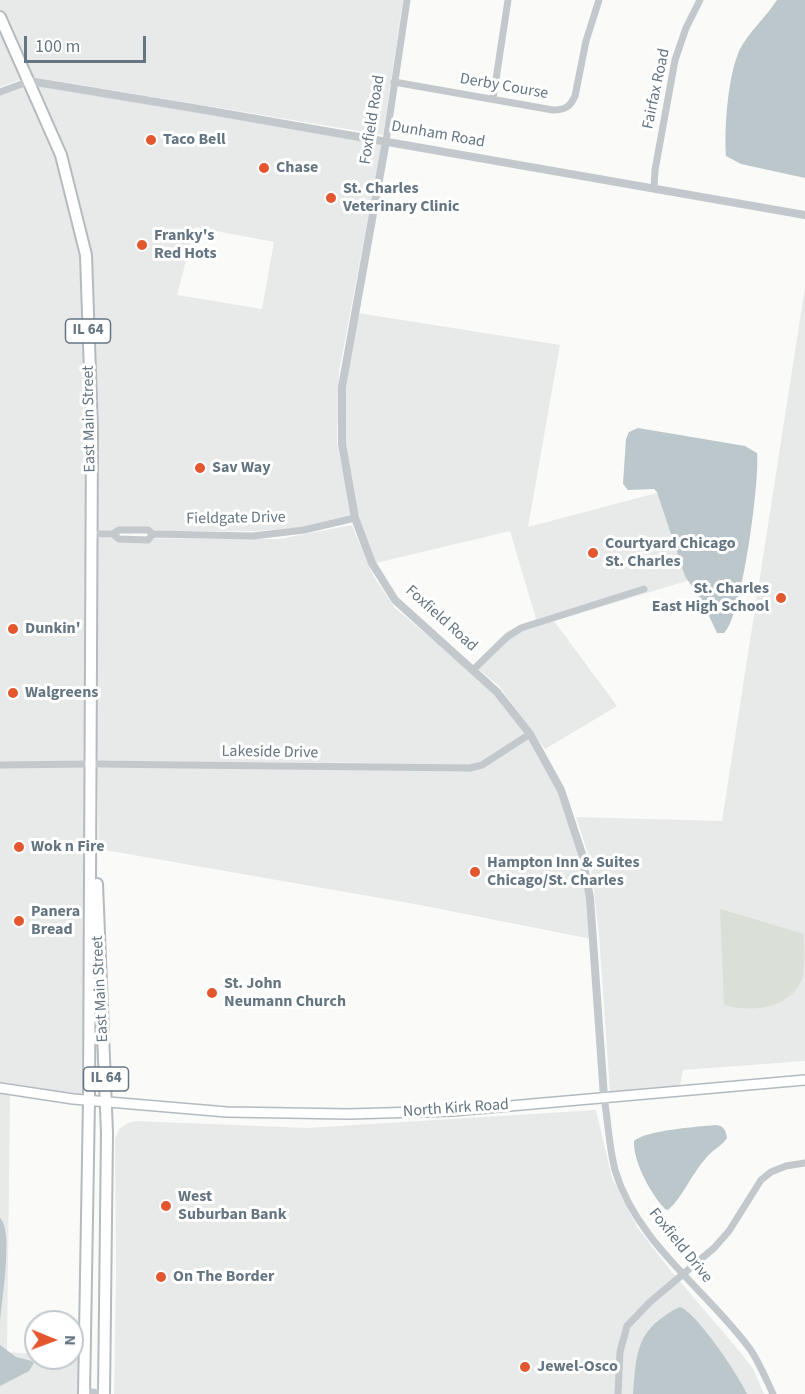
<!DOCTYPE html>
<style>
body{margin:0}
#map{position:relative;width:805px;height:1394px;overflow:hidden;background:#fafaf8;font-family:"Source Sans 3",sans-serif}
canvas{display:block}
.north{position:absolute;left:24px;top:1310px;width:60px;height:60px;box-sizing:border-box;background:#fff;border:2px solid #c1c8cd;border-radius:50%;rotate:91deg;font-size:16px;font-weight:700;line-height:24px;text-align:center;color:#657683}
.north::after{content:'';display:block;margin:auto;width:21px;height:27px;background:#e4572e;clip-path:polygon(50% 0,100% 100%,50% 72%,0 100%)}
.scale{position:absolute;left:24px;top:36px;width:122px;height:27px;box-sizing:border-box;border:3px solid #657683;border-top:0;padding-left:8px;font-size:18px;line-height:21px;white-space:nowrap;color:#657683;-webkit-text-stroke:4px #fff;paint-order:stroke}
</style>
<div id="map">
<canvas width="805" height="1394"></canvas>
<div class="north">N</div>
<div class="scale">100 m</div>
</div>
<script>
const ctx = document.querySelector('canvas').getContext('2d');
ctx.lineJoin = 'round';
function paint(path, color) {
  ctx.fillStyle = color;
  ctx.fill(path, 'evenodd');
}
function stroke(path, color, width, dash) {
  ctx.strokeStyle = color;
  ctx.lineWidth = width;
  ctx.lineCap = dash ? 'butt' : 'round';
  ctx.setLineDash(dash || []);
  ctx.stroke(path);
}
function write(font, color, halo, rows, align = 'center') {
  ctx.font = font + ' "Source Sans 3",sans-serif';
  ctx.lineWidth = 6;
  ctx.setLineDash([]);
  ctx.textBaseline = 'middle';
  ctx.strokeStyle = halo;
  ctx.fillStyle = color;
  for (const [text, x, y, turn = 0] of rows) {
    ctx.save();
    ctx.translate(x, y);
    ctx.rotate((+turn || 0) * Math.PI / 180);
    ctx.textAlign = isNaN(turn) ? turn : align;
    if (halo) ctx.strokeText(text, 0, 0);
    ctx.fillText(text, 0, 0);
    ctx.restore();
  }
}
paint(new Path2D(`
 M0,0H403L383,135L33,77L0,9Z
 M0,25L25,78L0,87Z
 M30,81L57,157L81,257L87,461L84,1095L0,1082V94Z
 M35,85L382,144L339,372L337,442L352,516L305,527L256,531L96,532L90,254ZM195,227L274,242L262,309L177,295Z
 M805,287V1061L683,1070L680,1087L610,1092L599,934L590,860L576,817L722,821Z
 M358,313L560,345L528,527L668,490L693,579L554,621L617,706L545,749L499,686L473,665L506,632L536,619L510,531L376,563L359,519L345,447L346,378Z
 M352,525L374,577L395,608L454,657L496,694L529,739L558,790L575,839L588,904L591,939L420,905L99,849L97,768L378,763L95,761V538L279,539Z
 M0,1093L10,1094L7,1352L36,1354V1358H72V1355L81,1356L80,1394H0Z
 M596,1110L612,1178L637,1227L671,1271L741,1353L753,1369L764,1394H114L116,1275L115,1139L119,1129L128,1123L135,1121L307,1128Z`), '#e8e9e9');
paint(new Path2D(`
 M720,909L804,934C804,947 805,963 803,976C792,1009 752,1013 724,1005Z`), '#dadfd7');
paint(new Path2D(`
 M777,0H805V178L741,164L726,156C724,128 728,74 740,49C749,32 766,17 777,0Z
 M638,428L745,446L757,453C760,479 742,618 724,633H717L703,603L685,576L657,492L654,489L628,490L623,484L626,439L629,432Z
 M715,1125C723,1125 726,1130 727,1138C722,1146 712,1150 706,1158C692,1173 683,1197 668,1210L665,1209C651,1194 633,1162 634,1141C647,1130 696,1127 715,1125Z
 M0,1218C14,1231 1,1303 0,1325Z
 M680,1307C697,1313 739,1376 747,1394H633C636,1365 634,1340 659,1320C666,1315 672,1310 680,1307Z
 M0,1345L16,1357L32,1361L34,1363L29,1371L0,1386Z`), '#bbc7cb');
const secondary = new Path2D(`
 M0,1088L73,1099L227,1112L349,1114L453,1111L805,1080`);
const primary = new Path2D(`
 M0,17L61,155L86,255L92,431L89,1100L84,1394
 M97,884L107,1133L104,1394`);
stroke(secondary, '#b3babf', 12);
stroke(primary, '#b5babe', 14);
stroke(new Path2D(`
 M394,82L553,110C565,110 570,107 575,96L586,41L599,0
 M0,92L30,81
 M493,99L508,0
 M386,141L407,0
 M654,188L655,170L675,60L686,28L700,0
 M91,534H113L119,530H148L153,534L253,536L304,530L355,518
 M113,534L119,539L148,540L153,534
 M474,669L507,637L521,628L644,589
 M0,765L91,764L470,768L482,765L530,734
 M604,1097C608,1121 609,1147 615,1170C637,1244 706,1289 750,1349C759,1362 766,1379 773,1394
 M84,1391L106,1394
 M618,1394L620,1352L627,1326L650,1302L714,1248L729,1231L761,1180L771,1172L786,1166L805,1163`), '#c3c8cc', 7);
stroke(new Path2D(`
 M30,81L205,110L805,215
 M386,141L342,387V444L355,518L372,563L395,600L497,692L530,734L561,790L582,854L590,898L604,1097`), '#c3c8cc', 8);
stroke(secondary, '#fff', 9);
stroke(primary, '#fff', 10);
for (const [x, y, r, color] of [
 [151,140,6,"#e4572e"],
 [264,168,6,"#e4572e"],
 [331,198,6,"#e4572e"],
 [142,245,6,"#e4572e"],
 [200,468,6,"#e4572e"],
 [593,553,6,"#e4572e"],
 [781,598,6,"#e4572e"],
 [13,629,6,"#e4572e"],
 [13,693,6,"#e4572e"],
 [19,847,6,"#e4572e"],
 [475,872,6,"#e4572e"],
 [19,921,6,"#e4572e"],
 [212,993,6,"#e4572e"],
 [166,1206,6,"#e4572e"],
 [161,1277,6,"#e4572e"],
 [525,1367,6,"#e4572e"]
]) {
  const dot = new Path2D();
  dot.arc(x, y, r, 0, 2 * Math.PI);
  ctx.fillStyle = color;
  ctx.fill(dot);
  stroke(dot, '#fff', 2);
}
for (const [x, y, w] of [
 [88,331,45],
 [106,1079,45]
]) {
  const box = new Path2D();
  box.roundRect(x - w / 2, y - 12, w, 24, 4.5);
  ctx.fillStyle = '#fff';
  ctx.fill(box);
  stroke(box, '#657683', 1.5);
}
write('bold 15px', '#657683', null, [
 ["IL 64",88,331],
 ["IL 64",106,1079]
]);
write('16px', '#657683', '#fff', [
 ["Derby Course",504,87,10],
 ["Fairfax Road",657,89,-78],
 ["Foxfield Road",373,120,-81],
 ["Dunham Road",438,135,10],
 ["East Main Street",90,419,-91],
 ["Fieldgate Drive",236,519,-1],
 ["Foxfield Road",441,619,42],
 ["Lakeside Drive",270,753,1],
 ["East Main Street",101,989,-93],
 ["North Kirk Road",456,1109,-4],
 ["Foxfield Drive",680,1246,51]
]);
write('bold 16px', '#657683', '#fff', [
 ["Taco Bell",163,140],
 ["Chase",276,168],
 ["St. Charles",343,189],
 ["Veterinary Clinic",343,207],
 ["Franky's",154,236],
 ["Red Hots",154,254],
 ["Sav Way",212,468],
 ["Courtyard Chicago",605,544],
 ["St. Charles",605,562],
 ["St. Charles",769,589,"right"],
 ["East High School",769,607,"right"],
 ["Dunkin'",25,629],
 ["Walgreens",25,693],
 ["Wok n Fire",31,847],
 ["Hampton Inn & Suites",487,863],
 ["Chicago/St. Charles",487,881],
 ["Panera",31,912],
 ["Bread",31,930],
 ["St. John",224,984],
 ["Neumann Church",224,1002],
 ["West",178,1197],
 ["Suburban Bank",178,1215],
 ["On The Border",173,1277],
 ["Jewel-Osco",537,1367]
], 'left');
</script>
